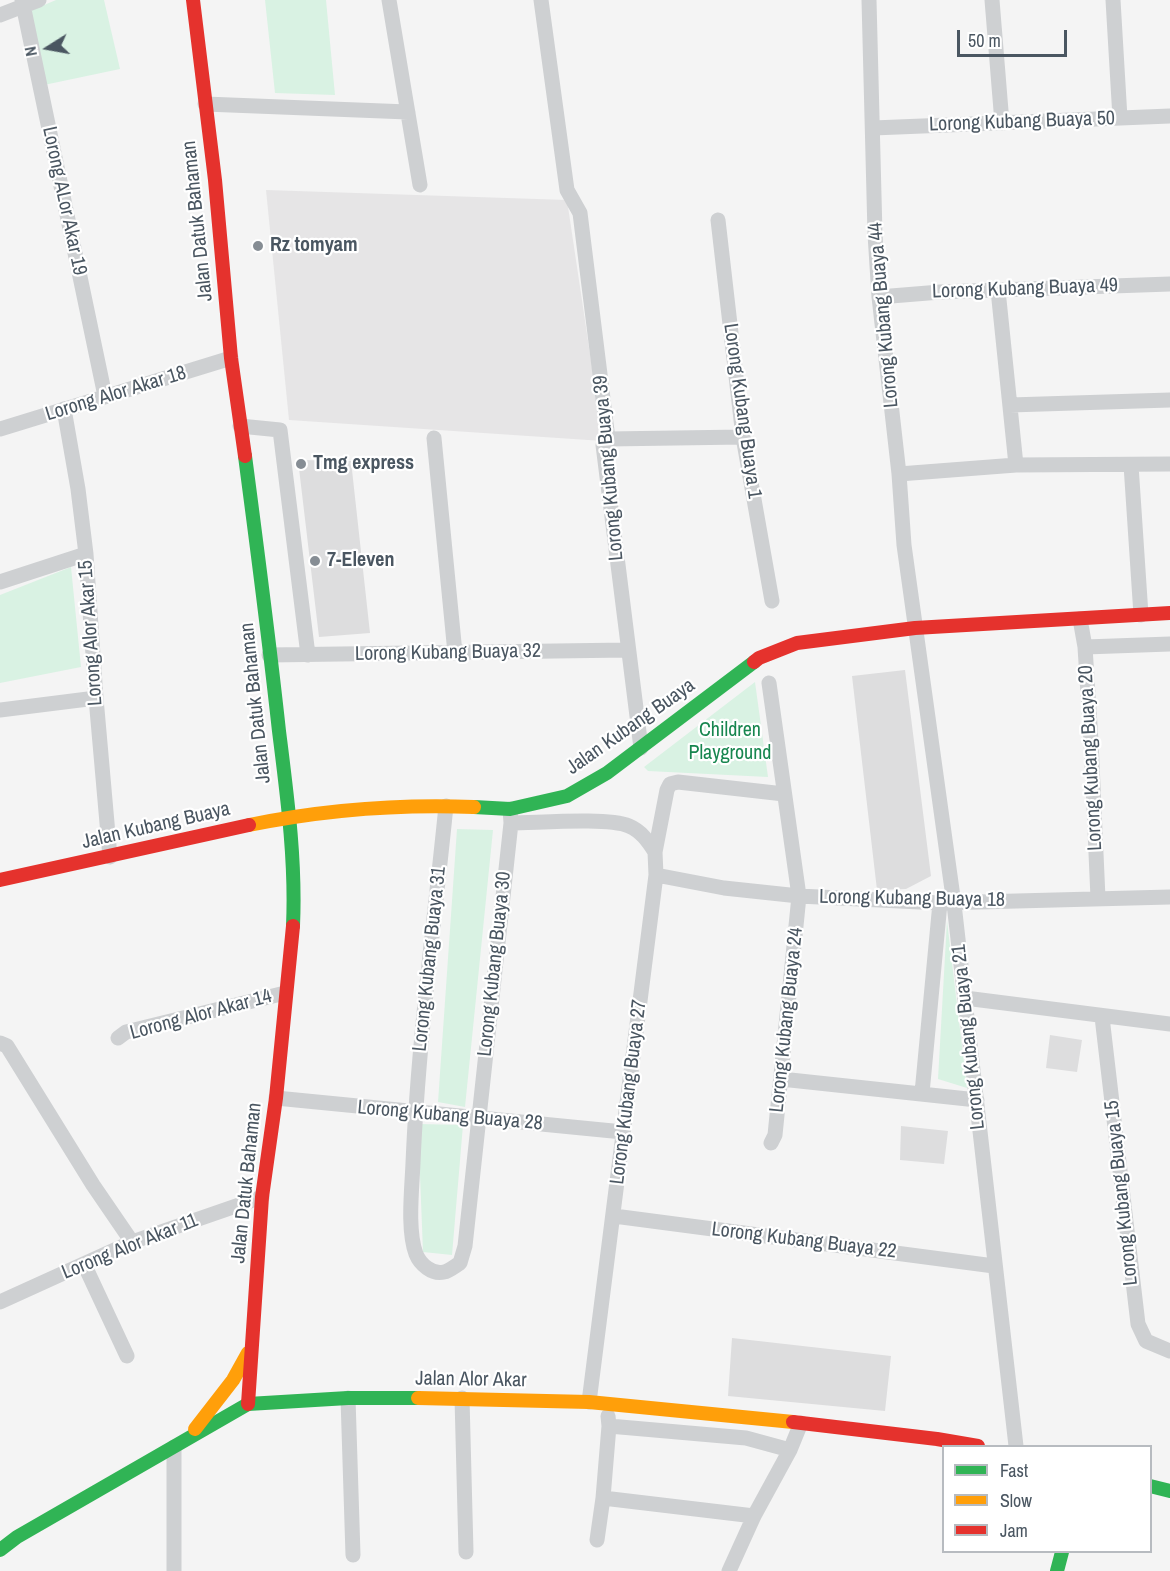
<!DOCTYPE html>
<style>
body{margin:0}
#map{position:relative;width:1170px;height:1571px;overflow:hidden;background:#f4f4f4;font-family:"Archivo Narrow",sans-serif}
canvas{display:block}
.legend{position:absolute;left:942px;top:1445px;width:210px;height:108px;box-sizing:border-box;background:#fff;border:2px solid #b7bbc0;margin:0;padding:8px 10px;list-style:none;font-size:18px;color:#4a5661}
.legend li{display:flex;align-items:center;gap:12px;height:30px}
.legend b{width:30px;border:2px solid #b7bbc0}
.north{position:absolute;left:18px;top:18px;width:60px;height:60px;-webkit-text-stroke:4px #fff;paint-order:stroke;rotate:259deg;font-size:16px;font-weight:700;line-height:24px;text-align:center;color:#4a5661}
.north::after{content:'';display:block;margin:auto;width:21px;height:27px;background:#4a5661;clip-path:polygon(50% 0,100% 100%,50% 72%,0 100%)}
.scale{position:absolute;left:957px;top:30px;width:110px;height:27px;box-sizing:border-box;border:3px solid #4a5661;border-top:0;padding-left:8px;font-size:18px;line-height:21px;white-space:nowrap;color:#4a5661;-webkit-text-stroke:4px #fff;paint-order:stroke}
</style>
<div id="map">
<canvas width="1170" height="1571"></canvas>
<ul class="legend">
<li><b style="height:8px;background:#30b455"></b>Fast</li>
<li><b style="height:8px;background:#ff9f0a"></b>Slow</li>
<li><b style="height:8px;background:#e5322d"></b>Jam</li>
</ul>
<div class="north">N</div>
<div class="scale">50 m</div>
</div>
<script>
const ctx = document.querySelector('canvas').getContext('2d');
ctx.lineJoin = 'round';
function paint(path, color) {
  ctx.fillStyle = color;
  ctx.fill(path, 'evenodd');
}
function stroke(path, color, width, dash) {
  ctx.strokeStyle = color;
  ctx.lineWidth = width;
  ctx.lineCap = dash ? 'butt' : 'round';
  ctx.setLineDash(dash || []);
  ctx.stroke(path);
}
function write(font, color, halo, rows, align = 'center') {
  ctx.font = font + ' "Archivo Narrow",sans-serif';
  ctx.lineWidth = 4.5;
  ctx.setLineDash([]);
  ctx.textBaseline = 'middle';
  ctx.strokeStyle = halo;
  ctx.fillStyle = color;
  for (const [text, x, y, turn = 0] of rows) {
    ctx.save();
    ctx.translate(x, y);
    ctx.rotate((+turn || 0) * Math.PI / 180);
    ctx.textAlign = isNaN(turn) ? turn : align;
    if (halo) ctx.strokeText(text, 0, 0);
    ctx.fillText(text, 0, 0);
    ctx.restore();
  }
}
paint(new Path2D(`
 M266,190L567,200L603,441L289,420Z`), '#e6e5e6');
paint(new Path2D(`
 M56,0H104L120,69L44,85L30,11Z
 M265,0H326L335,95L275,93Z
 M71,567L81,667L0,683V595Z
 M755,682L768,777L648,771L644,767Z
 M457,829L493,830L465,1107L438,1102Z
 M947,921L967,1088L938,1079Z
 M418,1124L463,1125L452,1255L423,1252Z`), '#d9f2e3');
paint(new Path2D(`
 M298,460L351,461L370,633L319,637Z
 M905,670L931,876L906,889L877,890L852,676Z
 M1050,1035L1082,1040L1077,1072L1046,1068Z
 M901,1126L948,1131L944,1164L900,1160Z
 M732,1338L891,1356L885,1411L728,1396Z`), '#ddddde');
stroke(new Path2D(`
 M22,0L105,396
 M389,0L420,185
 M541,0L567,190L580,213L608,439L603,445L641,748
 M869,0L875,234L879,297L899,474L904,545L954,904L1016,1446
 M992,0L1002,123
 M1113,0L1120,118
 M0,15L39,0
 M205,104L408,112
 M873,128L1170,116
 M718,220L743,437L772,601
 M998,290L1016,465
 M879,297L940,292L1170,284
 M1010,405L1170,400
 M64,409L78,489L86,554L96,698L110,857
 M240,426L280,430L308,655
 M0,429L231,358
 M434,438L455,653
 M608,439L743,437
 M1131,465L1141,615
 M899,474L1016,465L1170,464
 M0,582L86,554
 M1080,619L1085,647L1091,741L1098,898
 M1085,647L1170,644
 M269,655L627,650
 M769,683L799,896L775,1135L771,1143
 M0,710L96,698
 M446,806C434,925 418,1044 413,1163C412,1188 407,1231 416,1254C420,1264 432,1275 444,1272C449,1271 455,1266 460,1263L465,1246L511,823L510,809
 M511,823C537,823 607,817 629,826C641,831 648,841 655,852
 M656,875L724,888L799,896L940,903L1170,897
 M965,998L1170,1024
 M1102,1017L1138,1324L1146,1341L1170,1351
 M118,1038L126,1032L285,993
 M0,1043L7,1046L93,1185L132,1242
 M781,1079L977,1100
 M922,1093L940,903
 M276,1098L623,1132
 M614,1216L994,1266
 M84,1264L127,1356
 M0,1302L132,1242L262,1197
 M348,1398L353,1555
 M462,1398L466,1552
 M589,1402L656,875L655,852L667,790L670,784L678,782L784,794
 M609,1426L746,1438L790,1450
 M603,1498L754,1516
 M597,1540L603,1498L609,1426L608,1416
 M174,1571V1447
 M729,1571L754,1516L790,1450L801,1423`), '#ced0d2', 15);
stroke(new Path2D(`
 M245,456C257,547 269,639 279,731C287,795 296,861 293,926
 M474,807L510,809L567,796L607,773L754,662
 M1150,1486L1170,1491
 M0,1550L17,1537L248,1404L348,1398H418
 M1057,1571L1062,1552`), '#30b455', 14);
stroke(new Path2D(`
 M249,825C323,810 399,804 474,807
 M418,1398L589,1402L793,1422
 M195,1429L233,1380L248,1353`), '#ff9f0a', 14);
stroke(new Path2D(`
 M193,0L215,180L231,358L245,456
 M754,662L759,658L797,643L915,628L1170,613
 M0,880L249,825
 M248,1404L262,1197L276,1098L293,926
 M793,1422L937,1439L978,1446`), '#e5322d', 14);
for (const [x, y, r, color] of [
 [258,246,6,"#868d94"],
 [301,464,6,"#868d94"],
 [315,561,6,"#868d94"]
]) {
  const dot = new Path2D();
  dot.arc(x, y, r, 0, 2 * Math.PI);
  ctx.fillStyle = color;
  ctx.fill(dot);
  stroke(dot, '#fff', 2);
}
write('20px', '#4a5661', '#fff', [
 ["Lorong Kubang Buaya 50",1022,122,-2],
 ["Lorong ALor Akar 19",64,201,78],
 ["Jalan Datuk Bahaman",198,221,-96],
 ["Lorong Kubang Buaya 49",1025,289,-2],
 ["Lorong Kubang Buaya 44",884,315,-95],
 ["Lorong Alor Akar 18",116,394,-17],
 ["Lorong Kubang Buaya 1",742,411,82],
 ["Lorong Kubang Buaya 39",609,468,-95],
 ["Lorong Alor Akar 15",91,633,-94],
 ["Lorong Kubang Buaya 32",448,653,-1],
 ["Jalan Datuk Bahaman",256,703,-96],
 ["Jalan Kubang Buaya",631,727,-35],
 ["Lorong Kubang Buaya 20",1091,758,-93],
 ["Jalan Kubang Buaya",156,826,-13],
 ["Lorong Kubang Buaya 18",912,899,1],
 ["Lorong Kubang Buaya 31",430,959,-84],
 ["Lorong Kubang Buaya 30",495,964,-84],
 ["Lorong Alor Akar 14",201,1015,-15],
 ["Lorong Kubang Buaya 24",787,1020,-84],
 ["Lorong Kubang Buaya 21",969,1037,-96],
 ["Lorong Kubang Buaya 27",629,1092,-83],
 ["Lorong Kubang Buaya 28",450,1116,5],
 ["Jalan Datuk Bahaman",247,1183,-84],
 ["Lorong Kubang Buaya 15",1122,1193,-96],
 ["Lorong Kubang Buaya 22",804,1241,7],
 ["Lorong Alor Akar 11",130,1247,-22],
 ["Jalan Alor Akar",471,1380,1]
]);
write('bold 20px', '#4a5661', '#fff', [
 ["Rz tomyam",270,246],
 ["Tmg express",313,464],
 ["7-Eleven",327,561]
], 'left');
write('20px', '#17864f', '#fff', [
 ["Children",730,731],
 ["Playground",730,754]
]);
</script>
